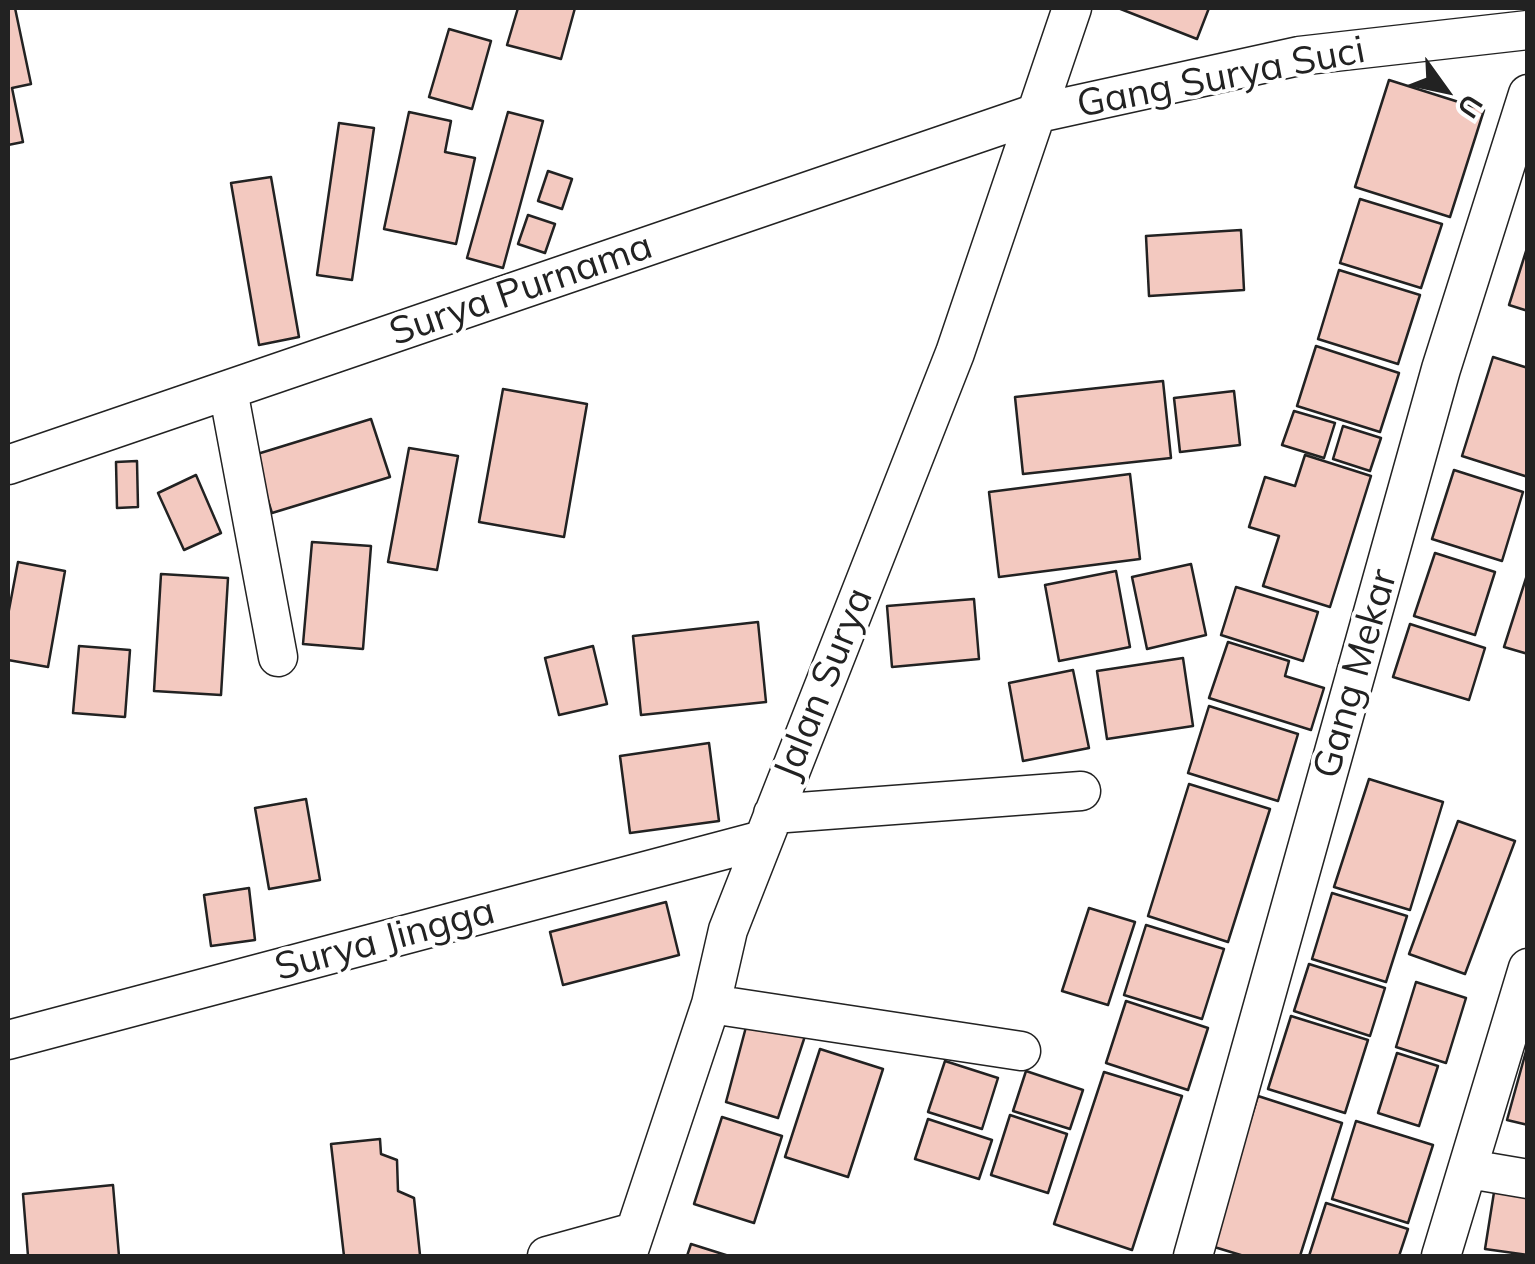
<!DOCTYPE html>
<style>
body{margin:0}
#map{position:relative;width:1535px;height:1264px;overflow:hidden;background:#fff;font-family:Mulish,sans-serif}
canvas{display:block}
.frame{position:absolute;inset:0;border:10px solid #222;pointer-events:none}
.north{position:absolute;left:1395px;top:40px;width:100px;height:100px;-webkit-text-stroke:8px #fff;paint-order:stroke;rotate:123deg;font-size:28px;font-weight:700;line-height:40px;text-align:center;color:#222}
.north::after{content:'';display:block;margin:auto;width:35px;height:45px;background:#222;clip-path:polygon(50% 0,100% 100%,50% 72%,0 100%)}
</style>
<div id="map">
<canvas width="1535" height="1264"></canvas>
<div class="frame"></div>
<div class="north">U</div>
</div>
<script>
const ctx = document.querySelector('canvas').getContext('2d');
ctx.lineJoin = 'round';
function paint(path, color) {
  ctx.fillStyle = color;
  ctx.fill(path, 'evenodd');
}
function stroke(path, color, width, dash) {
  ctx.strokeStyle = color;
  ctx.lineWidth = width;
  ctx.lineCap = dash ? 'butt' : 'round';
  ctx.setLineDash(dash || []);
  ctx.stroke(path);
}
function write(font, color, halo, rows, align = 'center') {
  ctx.font = font + ' Mulish,sans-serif';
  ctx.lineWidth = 8;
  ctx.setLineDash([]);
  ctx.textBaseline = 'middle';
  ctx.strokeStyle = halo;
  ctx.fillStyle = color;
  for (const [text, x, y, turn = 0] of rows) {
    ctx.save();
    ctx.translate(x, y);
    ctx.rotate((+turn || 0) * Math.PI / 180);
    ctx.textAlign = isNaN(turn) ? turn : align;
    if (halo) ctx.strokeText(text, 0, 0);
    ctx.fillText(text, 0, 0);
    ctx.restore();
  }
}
const building = new Path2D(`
 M8,8H15L31,84L12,88L23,142L8,145Z
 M518,8H575L561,59L507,45Z
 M1118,8H1209L1197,39Z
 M449,29L491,41L472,109L429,97Z
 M1389,80L1484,110L1450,217L1355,187Z
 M409,112L451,121L445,152L475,158L456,244L384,229Z
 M508,112L543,121L503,268L467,258Z
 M339,123L374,128L352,280L317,275Z
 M548,171L572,179L562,209L538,201Z
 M271,177L299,337L259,345L231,183Z
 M1360,199L1442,224L1421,288L1340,263Z
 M528,215L555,224L545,253L518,244Z
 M1241,230L1244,290L1149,296L1146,236Z
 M1528,245V311L1509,305Z
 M1339,270L1420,295L1398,364L1318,339Z
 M1316,346L1399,373L1380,432L1297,406Z
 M1493,357L1528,368V477L1462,456Z
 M1163,381L1171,458L1023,474L1015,397Z
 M503,389L587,404L564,537L479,522Z
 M1234,391L1240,445L1180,452L1174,398Z
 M1294,411L1335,423L1324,458L1282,445Z
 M371,419L390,477L272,513L254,455Z
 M1343,426L1381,438L1370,471L1333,459Z
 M409,448L458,456L437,570L388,562Z
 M1305,455L1371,476L1330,607L1263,586L1279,536L1249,527L1265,477L1295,486Z
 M137,461L138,507L117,508L116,462Z
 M1454,470L1523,492L1502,561L1432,539Z
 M1130,474L1140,559L999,577L989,492Z
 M196,475L221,533L184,550L158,493Z
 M312,542L371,546L363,649L303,644Z
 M1435,553L1495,572L1475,635L1414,616Z
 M18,562L65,571L48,667L8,660V615Z
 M1191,564L1206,635L1147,649L1132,577Z
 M1116,571L1130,647L1059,661L1045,585Z
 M161,574L228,578L221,695L154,691Z
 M1527,575L1528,576V654L1504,647Z
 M1236,587L1318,612L1303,661L1221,635Z
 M974,599L979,659L892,667L887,606Z
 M758,622L766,702L641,715L633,636Z
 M1410,624L1485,648L1469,700L1393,677Z
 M1228,642L1289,661L1285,676L1324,688L1311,730L1209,698Z
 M79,646L130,650L125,717L73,713Z
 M593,646L607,704L559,715L545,658Z
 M1183,658L1193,726L1107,739L1097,671Z
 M1073,670L1089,748L1023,761L1009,683Z
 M1209,706L1298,734L1278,801L1188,773Z
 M709,743L719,821L630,833L620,756Z
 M1369,779L1443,802L1410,910L1334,887Z
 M1189,784L1270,809L1228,942L1148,916Z
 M306,799L320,880L269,889L255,808Z
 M1458,821L1515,841L1465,974L1409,954Z
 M249,888L255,940L211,946L204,895Z
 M1332,893L1407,916L1386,982L1312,959Z
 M666,902L679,955L563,985L550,932Z
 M1089,908L1135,922L1108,1005L1062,991Z
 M1146,925L1224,949L1202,1019L1124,995Z
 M1309,964L1385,988L1370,1036L1294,1011Z
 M1416,982L1466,998L1446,1063L1396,1047Z
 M1126,1001L1208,1028L1188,1090L1106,1063Z
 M1291,1016L1368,1040L1345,1113L1268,1089Z
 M746,1027L805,1036L778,1118L726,1102Z
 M1528,1044V1125L1507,1120Z
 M820,1049L883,1069L848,1177L785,1157Z
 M1397,1053L1438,1066L1419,1126L1378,1113Z
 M945,1061L998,1078L982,1129L928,1112Z
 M1026,1071L1083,1090L1070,1129L1013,1111Z
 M1104,1072L1182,1096L1132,1250L1054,1224Z
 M1258,1096L1342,1123L1300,1256H1244L1211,1246Z
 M1010,1115L1067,1134L1048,1193L991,1175Z
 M722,1117L782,1136L754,1223L694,1204Z
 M928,1119L992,1140L979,1179L915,1159Z
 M1356,1121L1433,1145L1408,1223L1332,1199Z
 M380,1139L381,1154L397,1160L398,1191L414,1198L420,1255L344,1256L331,1144Z
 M113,1185L119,1256H28L23,1194Z
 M1495,1186L1528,1191V1255L1485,1249Z
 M1326,1203L1408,1229L1399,1256H1309Z
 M691,1244L729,1256H687Z`);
paint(building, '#f3c9c0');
stroke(building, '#222', 2.5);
const minor = new Path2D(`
 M228,390L278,657
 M8,465L1034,114L1299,56L1528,30
 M773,814L1081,791
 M711,1004L1021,1051
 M8,1040L762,840
 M1469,1169L1528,1179
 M547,1256L634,1232
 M627,1256L711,1004L728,930L955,353L1072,8
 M1193,1256L1441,369L1528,94
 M1441,1256L1528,968`);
stroke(minor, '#222', 41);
stroke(minor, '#fff', 38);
write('38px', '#222', '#fff', [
 ["Gang Surya Suci",1221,78,-11],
 ["Surya Purnama",521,290,-19],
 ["Gang Mekar",1356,674,-74],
 ["Jalan Surya",824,684,-68],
 ["Surya Jingga",385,940,-15]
]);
</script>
